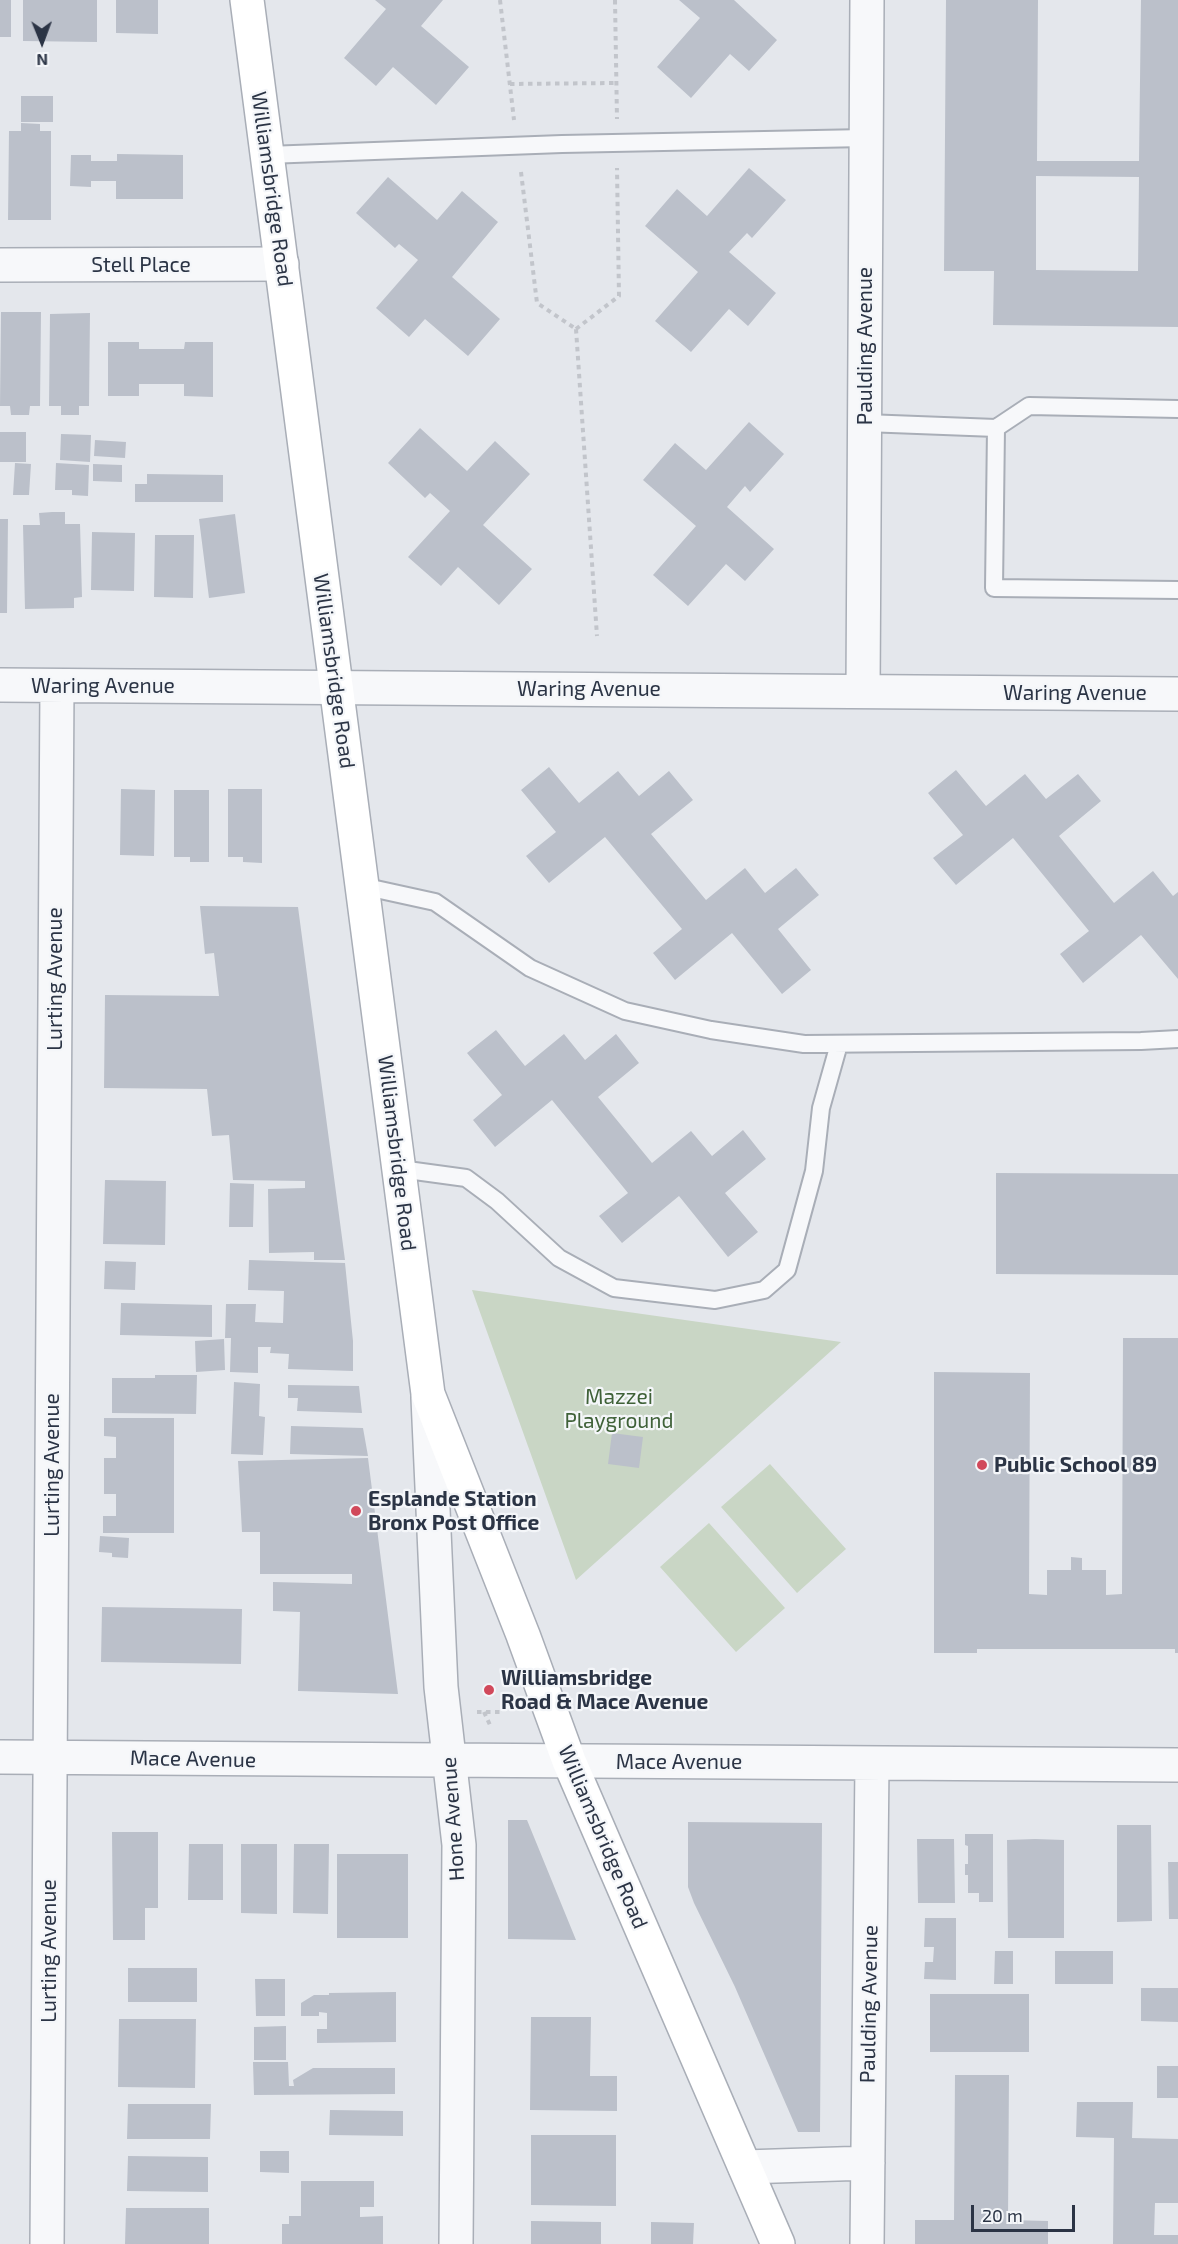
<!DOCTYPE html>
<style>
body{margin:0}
#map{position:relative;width:1178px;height:2244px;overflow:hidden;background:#e4e7ec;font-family:"Exo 2",sans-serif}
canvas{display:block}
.north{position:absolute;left:12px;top:12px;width:60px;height:60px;-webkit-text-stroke:4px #f4f6f9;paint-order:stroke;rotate:179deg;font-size:16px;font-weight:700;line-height:24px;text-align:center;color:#2b3445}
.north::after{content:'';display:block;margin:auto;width:21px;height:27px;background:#2b3445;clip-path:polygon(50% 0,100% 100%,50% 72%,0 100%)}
.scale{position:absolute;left:971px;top:2205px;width:104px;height:27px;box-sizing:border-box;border:3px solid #2b3445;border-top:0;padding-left:8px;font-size:18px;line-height:21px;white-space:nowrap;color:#2b3445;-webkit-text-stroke:4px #f4f6f9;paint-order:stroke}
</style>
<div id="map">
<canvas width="1178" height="2244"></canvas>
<div class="north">N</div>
<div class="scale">20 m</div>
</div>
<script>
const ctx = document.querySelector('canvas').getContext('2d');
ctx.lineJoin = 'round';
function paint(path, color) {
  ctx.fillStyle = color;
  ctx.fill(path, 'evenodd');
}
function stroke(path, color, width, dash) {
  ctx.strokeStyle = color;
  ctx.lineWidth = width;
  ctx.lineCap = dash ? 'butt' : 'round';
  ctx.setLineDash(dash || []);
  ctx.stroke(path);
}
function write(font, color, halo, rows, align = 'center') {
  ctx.font = font + ' "Exo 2",sans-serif';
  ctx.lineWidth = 4.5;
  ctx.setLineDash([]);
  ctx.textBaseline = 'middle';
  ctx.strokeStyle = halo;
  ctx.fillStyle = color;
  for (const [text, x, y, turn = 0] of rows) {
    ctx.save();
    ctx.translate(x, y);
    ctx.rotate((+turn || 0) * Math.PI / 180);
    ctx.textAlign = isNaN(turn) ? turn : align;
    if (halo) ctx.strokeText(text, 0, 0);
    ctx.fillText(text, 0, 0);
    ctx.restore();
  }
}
paint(new Path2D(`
 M472,1290L841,1342L576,1580Z
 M770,1464L846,1549L797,1593L721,1507Z
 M709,1523L785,1608L736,1652L660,1567Z`), '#c9d6c5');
paint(new Path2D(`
 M0,0H11V37H0Z
 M23,0H97V42L23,41Z
 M116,0H158V34L116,33Z
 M375,0H443L421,26L469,67L436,105L393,67L376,86L344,58L386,9Z
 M679,0H734L777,40L749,71L730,54L691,98L657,67L700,18Z
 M946,0H1038L1037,161H1139L1141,0H1178V327L993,325L994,271H944ZM1036,176L1139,177L1138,271L1036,270Z
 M21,96H53V122H21Z
 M21,123L40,124V131H51V220H8L9,131H21Z
 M117,154L183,155V199H116V181H91V187L70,186L71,155H91V161H117Z
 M749,168L786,200L752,238L747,233L729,252L776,293L748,326L729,309L691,352L655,321L698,272L645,226L677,189L707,216Z
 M388,177L437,220L462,191L498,222L452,277L500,319L468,356L425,319L409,337L376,308L418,260L399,244L395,248L356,213Z
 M1,312H41L40,406H30L29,415H11L10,406H0Z
 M90,313L89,406H79V415H61V406H49L50,314Z
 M108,342H139V349H184L185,342H213V397L184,396V384H139V396H108Z
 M749,422L784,454L750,492L745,486L727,507L774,549L745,581L726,564L688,606L653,575L696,526L643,480L675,443L706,470Z
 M420,428L467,471L495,441L530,474L483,525L532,569L499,605L458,567L441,586L408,557L450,511L430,493L425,498L388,463Z
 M0,432H26V462H0Z
 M61,434L91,435L90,462L60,460Z
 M95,440L126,442L125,458L94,456Z
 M15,463L31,464L29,495H13Z
 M56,463L89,465L88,496L72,495V490H55Z
 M93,464L122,465V482L93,481Z
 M147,474L223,475V502H135V484H147Z
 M52,512H65V524H80L82,597L74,598V608L25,609L23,525H40L39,513Z
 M235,514L245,593L209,598L199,519Z
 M0,519H8L7,613H0Z
 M92,532L135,533L134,591L91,590Z
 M155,535H194L193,598L154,597Z
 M549,767L579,803L618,771L639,796L669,771L693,800L651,834L706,900L745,868L765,893L796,868L819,895L778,929L811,970L782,994L732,933L675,980L653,953L682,929L605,837L549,883L526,856L556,832L521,790Z
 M956,770L986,806L1025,774L1046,799L1078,774L1101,801L1059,836L1114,903L1153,871L1173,896L1178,892V979L1141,935L1083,983L1060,954L1089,931L1013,838L956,885L933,858L963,835L928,793Z
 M121,789L155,790L154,856L120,855Z
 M228,789H262V863L243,862V857H228Z
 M174,790H209V862H190V857H174Z
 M200,906L298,907L345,1260H314V1252L269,1253L268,1189L305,1188V1181L233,1180L229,1135L212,1136L207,1089L104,1088L105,995L219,996L214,953L205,954Z
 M496,1030L525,1066L564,1034L585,1060L616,1034L639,1063L598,1097L652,1163L691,1131L712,1156L743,1130L766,1159L725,1193L758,1232L728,1257L679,1196L622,1243L599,1216L628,1193L552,1100L495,1147L473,1120L502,1095L467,1053Z
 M996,1173L1178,1174V1275L996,1274Z
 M105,1180L166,1181L165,1245L103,1244Z
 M230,1183L254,1184L253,1227H229Z
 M249,1260L345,1263L353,1341V1371L288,1369L289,1354L270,1353L271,1347H258V1373L230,1372L231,1338H225L226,1304H256L255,1322L283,1323L284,1291L248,1290Z
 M105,1261L136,1262L135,1290L104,1289Z
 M121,1303L212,1305V1337L120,1335Z
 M1123,1338H1178V1653H1175V1649H977V1653H934V1372L1030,1373L1029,1594L1047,1595V1570H1071V1557L1082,1558V1570H1106V1595L1122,1594Z
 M224,1339L225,1370L196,1372L195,1341Z
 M155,1375H197L196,1414L112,1413V1378H155Z
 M234,1382L260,1384L259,1416L265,1417L263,1455L231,1454Z
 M288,1385L359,1386L362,1413L297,1411L298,1398H288Z
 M104,1418H174V1533H103V1516H116V1494H104V1458H116V1437L104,1436Z
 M291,1426L363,1428L368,1456L290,1454Z
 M612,1433L643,1437L639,1468L608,1464Z
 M368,1458L398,1694L298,1691L300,1612L273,1611V1582L352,1584V1574H260V1532H242L238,1461Z
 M100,1536L129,1538L128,1558L112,1557V1553L99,1552Z
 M102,1607L242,1609L241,1664L101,1662Z
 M508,1820H527L576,1940L508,1939Z
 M688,1822L822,1823L820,2132H798L735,1987L694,1903L688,1887Z
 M1117,1825H1151L1152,1921L1117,1922Z
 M112,1832H158V1908H145V1940H113Z
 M965,1834H993V1902H979V1893H968V1875H965V1864H968V1846L965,1845Z
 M917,1839H954L955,1903H918Z
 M1035,1839L1064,1840V1938H1008L1007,1840Z
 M189,1844H223V1900H188Z
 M241,1844H277V1914L241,1913Z
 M294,1844H329L328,1914L293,1913Z
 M337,1854H408V1938H337Z
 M1168,1862H1178V1919H1169Z
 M925,1918H956V1980L924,1979L925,1962H933L934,1947H924Z
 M995,1951H1013V1984H994Z
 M1055,1951H1113V1984H1055Z
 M128,1968H197V2002H128Z
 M255,1979H285V2016H256Z
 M1141,1988H1178V2022L1141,2021Z
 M396,1992V2042L317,2043V2029H327V2013L319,2012V2016H301V2003L314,1995H329V1993Z
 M930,1994H1029V2052H930Z
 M531,2017H591L590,2076H617V2111L530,2110Z
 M119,2019H196L195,2088L118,2087Z
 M286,2026V2060H254V2027Z
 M253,2062H288L289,2086H294L293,2080L313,2068H395V2094L254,2095Z
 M1157,2066H1178V2098H1157Z
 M955,2075H1009L1008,2220L1048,2221V2244H915V2220H954Z
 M1077,2102H1133L1132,2138L1178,2139V2203H1155L1154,2235H1178V2244H1113L1114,2138L1076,2137Z
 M128,2104H211L210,2139H127Z
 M330,2110L403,2111V2136L329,2135Z
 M531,2135H616V2206L531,2205Z
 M260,2151H289V2173L260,2172Z
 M128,2156L208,2157V2192L127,2191Z
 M301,2181H374V2207H360V2217L383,2216V2244H282V2224H289V2216H301Z
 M126,2208H209V2244H125Z
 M531,2221L601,2222V2244H531Z
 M651,2222L694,2223L693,2244H651Z`), '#bbc0ca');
const lane = new Path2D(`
 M267,155L562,144L866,138
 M865,423L996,428L1029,406L1178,409
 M996,428L994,588L1178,590
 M362,886L435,902L530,968L625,1011L711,1030L804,1044L1141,1041L1178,1039
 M400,1169L466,1178L497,1201L559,1258L614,1288L715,1300L764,1290L787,1270L814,1171L821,1108L839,1044`);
const street = new Path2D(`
 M0,265L282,264
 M0,685L1178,694
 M863,691L867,0
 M428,1398L441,1687L459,1845L456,2244
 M0,1757L1178,1765
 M745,2167L868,2163
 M47,2244L57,686
 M867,2244L872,1763`);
const secondary = new Path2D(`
 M247,0L428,1394L523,1635L569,1761L778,2244`);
stroke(lane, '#a9aeb7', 20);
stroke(street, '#a9aeb7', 36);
stroke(secondary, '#a9aeb7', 36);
stroke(new Path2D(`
 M500,0L514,120
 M615,0L617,119
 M510,84L616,83
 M521,172L537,303L576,329
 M576,329L619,296L617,168
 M576,329L597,636
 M477,1712H500
 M484,1712L490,1725`), '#c2c5cb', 4, [4.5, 4.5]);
stroke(lane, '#f7f8fa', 16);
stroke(street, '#f7f8fa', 33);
stroke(secondary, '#fff', 33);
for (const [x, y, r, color] of [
 [982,1465,6,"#d1495b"],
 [356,1511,6,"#d1495b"],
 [489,1690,6,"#d1495b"]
]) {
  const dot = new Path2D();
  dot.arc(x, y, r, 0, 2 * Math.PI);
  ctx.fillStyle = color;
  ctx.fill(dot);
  stroke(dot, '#f4f6f9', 2);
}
write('21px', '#2b3445', '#f4f6f9', [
 ["Williamsbridge Road",272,189,82],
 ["Stell Place",141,265],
 ["Paulding Avenue",865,346,-90],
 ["Williamsbridge Road",334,671,82],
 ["Waring Avenue",103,686],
 ["Waring Avenue",589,689],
 ["Waring Avenue",1075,693],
 ["Lurting Avenue",55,979,-90],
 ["Williamsbridge Road",397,1153,83],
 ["Lurting Avenue",52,1465,-90],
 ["Mace Avenue",193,1759,1],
 ["Mace Avenue",679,1762],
 ["Hone Avenue",453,1819,-94],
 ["Williamsbridge Road",603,1837,67],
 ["Lurting Avenue",49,1951,-90],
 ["Paulding Avenue",869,2004,-89]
]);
write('21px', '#3f6138', '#f4f6f9', [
 ["Mazzei",619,1397],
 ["Playground",619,1421]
]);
write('bold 21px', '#2b3445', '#f4f6f9', [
 ["Public School 89",994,1465],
 ["Esplande Station",368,1499],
 ["Bronx Post Office",368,1523],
 ["Williamsbridge",501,1678],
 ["Road & Mace Avenue",501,1702]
], 'left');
</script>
